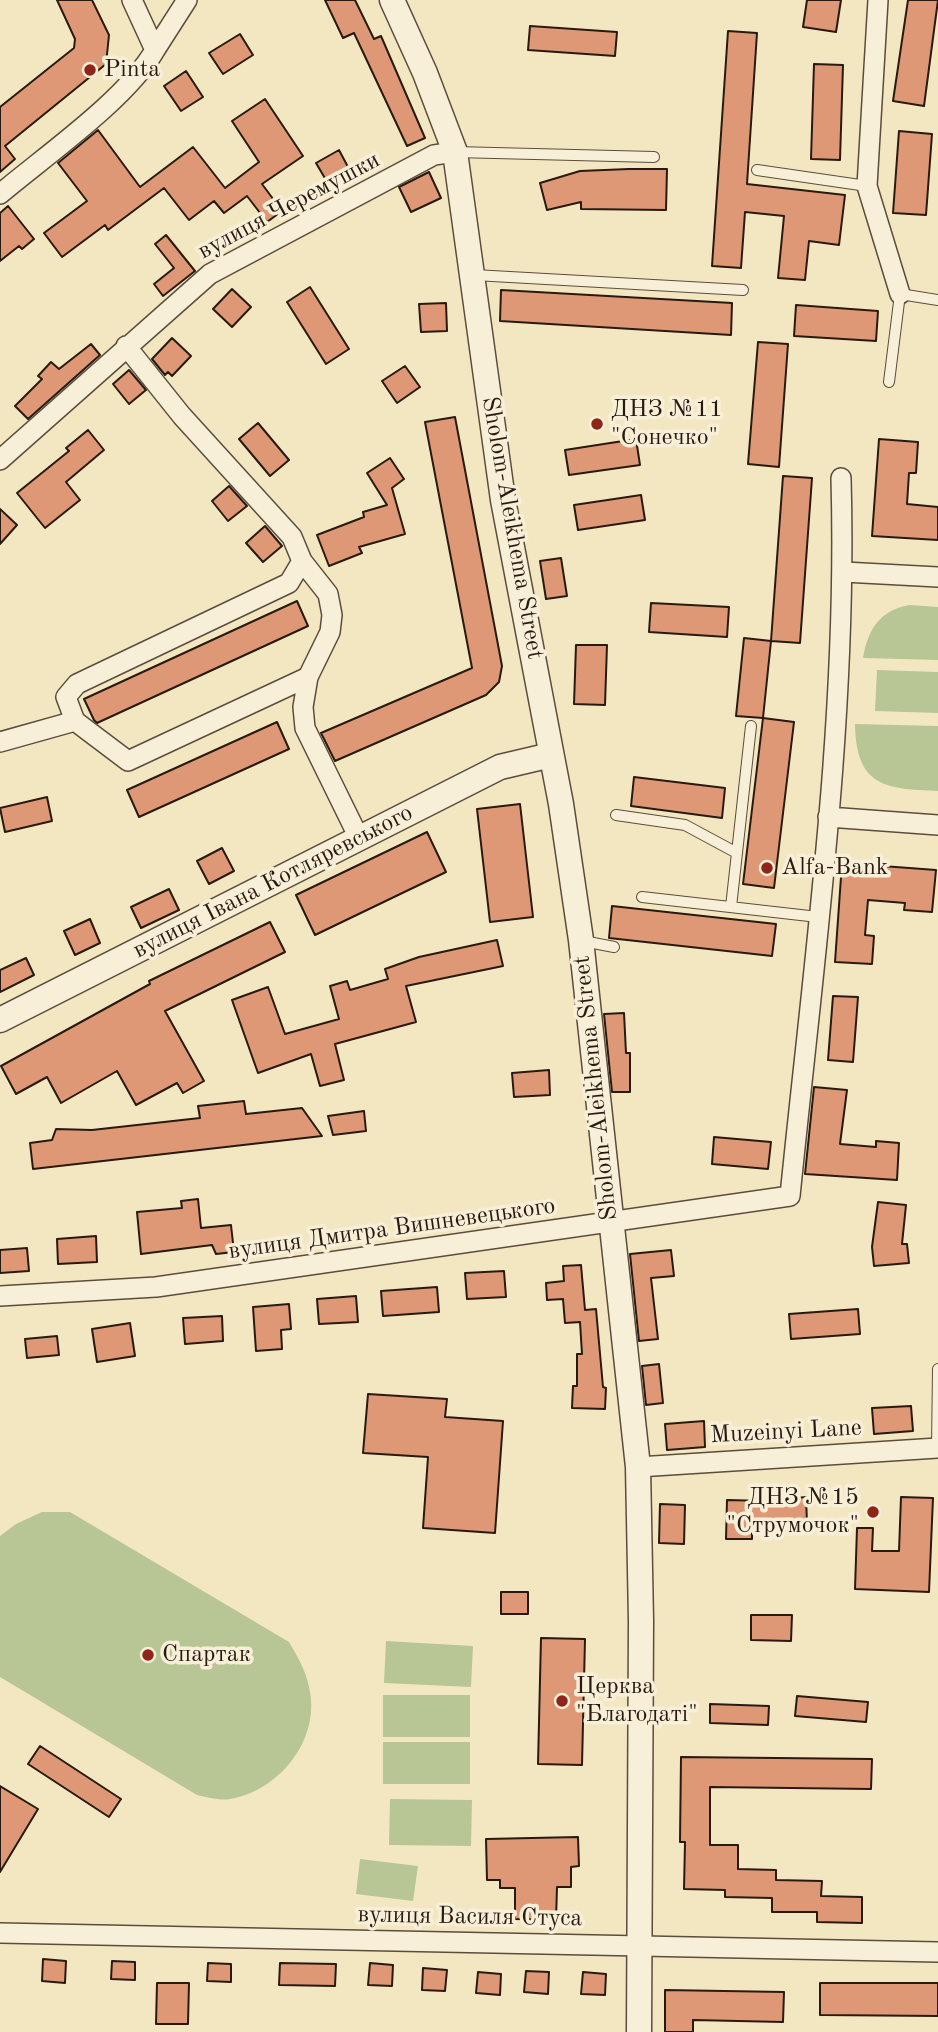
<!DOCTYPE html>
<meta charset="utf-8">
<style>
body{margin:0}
canvas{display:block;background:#f3e7c2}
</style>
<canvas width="938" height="2032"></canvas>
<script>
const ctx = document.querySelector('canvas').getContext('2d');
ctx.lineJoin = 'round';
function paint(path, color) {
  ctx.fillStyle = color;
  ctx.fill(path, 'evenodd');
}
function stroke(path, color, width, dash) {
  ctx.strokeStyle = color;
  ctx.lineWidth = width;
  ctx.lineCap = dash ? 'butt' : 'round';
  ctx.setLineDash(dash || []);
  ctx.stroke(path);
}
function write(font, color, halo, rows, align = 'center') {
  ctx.font = font + ' "Old Standard TT",serif';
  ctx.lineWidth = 7;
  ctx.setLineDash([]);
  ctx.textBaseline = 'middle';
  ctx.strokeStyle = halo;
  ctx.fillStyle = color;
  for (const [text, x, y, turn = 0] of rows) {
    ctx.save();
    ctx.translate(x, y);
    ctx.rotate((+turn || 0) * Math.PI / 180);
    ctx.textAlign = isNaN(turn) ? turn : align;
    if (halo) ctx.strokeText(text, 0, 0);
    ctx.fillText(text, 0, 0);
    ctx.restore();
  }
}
paint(new Path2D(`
 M910,605L938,607V660L863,658C868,629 880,610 910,605Z
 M877,670L938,672V713L875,711Z
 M855,724L938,726V791C884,789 856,786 855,724Z
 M42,1512H70L289,1642C299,1659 307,1673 310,1692C319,1742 278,1791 230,1799C220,1801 207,1797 197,1795L0,1677V1536L16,1524Z
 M386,1641L473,1646L471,1687L384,1683Z
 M383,1695H470V1737H383Z
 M383,1742H470V1784H383Z
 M390,1799L472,1800L471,1846L389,1845Z
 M360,1859L418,1866L413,1901L356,1894Z`), '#b8c695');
const building = new Path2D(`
 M57,0H92L109,35L106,64L5,146L15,159L0,172V107L74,48L75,39Z
 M325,0H355L374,39L381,36L425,138L407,146L354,33L343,38Z
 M807,0H841L836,32L803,27Z
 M908,0H938L924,106L893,101Z
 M530,26L617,32L615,56L528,50Z
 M728,31L757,33L747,184L845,195L839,245L809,241L805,280L778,278L784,216L745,212L741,268L712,266Z
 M240,34L253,55L223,74L209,53Z
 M814,64L843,65L840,160L811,159Z
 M186,71L203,97L181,111L164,86Z
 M265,99L303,156L262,184L282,211L267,222L247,196L224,213L214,201L189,220L164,188L108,230L105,225L62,257L44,233L87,201L58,163L98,130L140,187L193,147L225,188L259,162L232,121Z
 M899,131L932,134L926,215L893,213Z
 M339,150L348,167L326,180L316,163Z
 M629,169H667L666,210L581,209V202L547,210L540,183L580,171Z
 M429,172L441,198L411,212L399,187Z
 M8,206L34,239L22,249L19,246L0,261V213Z
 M166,235L195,271L163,296L154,284L174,268L155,244Z
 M310,287L349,349L326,364L287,302Z
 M232,289L251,307L232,327L213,309Z
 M501,290L732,303L731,335L500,321Z
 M446,303L447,331L421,332L419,304Z
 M796,305L878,311L876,341L794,336Z
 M172,338L191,356L172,376L168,372L165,375L152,359Z
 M758,342L788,344L779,467L748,464Z
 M91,344L100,355L28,419L15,406L42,379L38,376L51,362L59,369Z
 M405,366L420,387L397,403L382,381Z
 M129,370L146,390L129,404L113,384Z
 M455,417L502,666L499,682L486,695L335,761L321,733L472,668L425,422Z
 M258,423L289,460L270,476L239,439Z
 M88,430L104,450L66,482L80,500L45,528L17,493L69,451L66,448Z
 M636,439L640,465L569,475L565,450Z
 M879,439L918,442L916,473H909L907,504L938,507V540L872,536Z
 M390,458L404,479L392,488L405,534L359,547L362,553L329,566L317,535L364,517L363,512L387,505L367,473Z
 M783,476L812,478L800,643L771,641Z
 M229,486L247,506L228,521L212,501Z
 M641,495L645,520L578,530L574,505Z
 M0,509L17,525L0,544Z
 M265,526L282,546L263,562L246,543Z
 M561,558L567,596L546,599L540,561Z
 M297,601L308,626L97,723L94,720L84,699Z
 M651,603L729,607L727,637L649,632Z
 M744,638L771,641L763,718L736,716Z
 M576,645H607L605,705L574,704Z
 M763,718L794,722L774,888L743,884Z
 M277,722L289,749L139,817L127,790Z
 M634,777L725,788L722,818L631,806Z
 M47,797L52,821L5,832L0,808Z
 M520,804L533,917L490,922L477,809Z
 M427,832L446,872L315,935L296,895Z
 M222,848L234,871L209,884L197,861Z
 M842,863L936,870L932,912L904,910L905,903L868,900L865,935L874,936L872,964L835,962Z
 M169,889L179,910L141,928L131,907Z
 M612,906L776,924L772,956L609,938Z
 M90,919L100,943L75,955L64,931Z
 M270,922L285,952L165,1011L204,1081L183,1093L177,1083L136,1105L117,1071L61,1103L47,1077L16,1094L1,1066L150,984L149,981Z
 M497,940L503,966L406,986L416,1022L335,1044L344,1080L320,1086L311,1054L258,1073L232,1000L268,987L285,1034L339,1019L330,986L347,981L350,990L388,979L385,969L419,957Z
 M26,958L34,975L0,992V970Z
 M833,996L858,997L853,1062L828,1060Z
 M624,1013L626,1053H630V1092H612L604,1014Z
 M549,1070L550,1095L514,1097L512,1073Z
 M814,1087L847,1090L840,1144L876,1147V1141L899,1143L897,1180L805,1174Z
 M244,1101L246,1114L302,1108L322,1136L33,1169L30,1143L52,1140L56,1129L92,1130L200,1118L198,1106Z
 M364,1111L366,1131L333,1135L328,1116Z
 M714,1137L771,1142L768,1169L712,1164Z
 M198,1199L201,1228L231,1225L234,1252L216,1254L212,1245L141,1254L137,1212L182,1208L181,1201Z
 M878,1202L906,1205L902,1244H907L909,1263L874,1266L872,1247Z
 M96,1236L97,1262L58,1264L57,1239Z
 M27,1248L29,1271L0,1273V1250Z
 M671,1250L674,1276L651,1278L658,1339L639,1341L630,1254Z
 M581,1265L585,1310L596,1309L603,1387L606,1388L605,1409L572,1408L573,1386H577V1354H582L580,1322L565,1323L563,1299L547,1300L546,1283L564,1281L563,1266Z
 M504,1271L506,1297L467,1299L465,1273Z
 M437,1287L439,1312L383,1316L381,1291Z
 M356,1296L358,1322L319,1324L317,1299Z
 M289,1304L291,1329L281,1330L282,1349L256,1351L253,1307Z
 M858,1309L860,1334L791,1339L789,1314Z
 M222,1316L223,1341L185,1344L183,1318Z
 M130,1323L135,1356L97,1362L92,1329Z
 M57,1336L59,1355L27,1358L25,1339Z
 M659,1364L663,1403L646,1405L642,1366Z
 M368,1394L447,1399L445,1417L503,1421L495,1533L423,1528L428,1457L363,1453Z
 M911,1406L913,1431L874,1434L872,1408Z
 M704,1421L705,1447L667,1450L665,1424Z
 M806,1497L807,1523L752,1526V1539H726L727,1500L767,1501Z
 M901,1497L933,1498L929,1592L855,1589L857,1528H873L872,1551H899Z
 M660,1504L685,1505L684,1544L659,1543Z
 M501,1592H528V1614H501Z
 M751,1615H792L791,1641L751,1640Z
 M541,1638L585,1639L582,1765L538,1764Z
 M797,1696L868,1702L866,1722L795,1716Z
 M710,1704L769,1706L768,1725L710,1723Z
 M40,1746L121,1799L109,1817L28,1764Z
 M681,1757L872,1759L871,1789L710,1787V1845H738V1869L776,1870V1880L822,1881L821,1896L862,1897V1923L817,1922V1912H772V1898L725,1897V1890L684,1889L685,1842H680Z
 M0,1786L38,1809L0,1872Z
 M578,1837L579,1866L571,1867V1887H557L556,1920L515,1919V1888H500V1880H487L486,1839Z
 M43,1959L66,1961L65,1983L42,1981Z
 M112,1961L135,1962V1980L111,1979Z
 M208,1963L231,1964V1982L207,1981Z
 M280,1963L336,1964L335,1986L279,1985Z
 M370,1963L393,1965L392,1986L368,1985Z
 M423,1968L447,1970L445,1991L422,1990Z
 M526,1971L549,1972L548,1994L524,1992Z
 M478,1972L501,1974L500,1995L476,1993Z
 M583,1972L606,1974L605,1995L581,1994Z
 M157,1983H189L188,2024H156Z
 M820,1983H938V2016L820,2015Z
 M665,1990L784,1992L783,2022L693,2020V2032H665Z`);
paint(building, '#de9876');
stroke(building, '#281a11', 2);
const service = new Path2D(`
 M455,152L654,157
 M757,170L867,186
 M474,275L743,290
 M889,382L900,294L938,300
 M616,815L685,825L737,853
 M642,897L818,917
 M731,907L751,726
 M583,941L614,947
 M937,1448L938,1369`);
const minor = new Path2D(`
 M878,0L867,186L900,294
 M155,50L187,0
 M0,194C45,156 127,99 155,50L132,0
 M0,460L210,274L434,155L455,152
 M302,561L328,594L332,615L330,632L308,677L303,707L305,728L359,838
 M844,572L938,577
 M75,721L128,761L308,677
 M0,742L75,721L66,697L77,684L289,583L302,561L292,537L182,416L126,346
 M828,817L938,825
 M0,1296L156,1287L790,1196C814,958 848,717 841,478
 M638,1467L938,1448
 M0,1933L938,1952`);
const tertiary = new Path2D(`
 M392,0L425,73L455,152L503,500L561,804L581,940L638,1467L641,1621L639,2032
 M0,1020L500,767L551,755`);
stroke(service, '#5b4d3d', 12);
stroke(minor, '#5b4d3d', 22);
stroke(tertiary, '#5b4d3d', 27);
stroke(service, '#f7efd7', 10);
stroke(minor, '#f7efd7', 19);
stroke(tertiary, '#f7efd7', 24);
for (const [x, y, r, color] of [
 [90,70,7,"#8f2418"],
 [597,424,7,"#8f2418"],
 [767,868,7,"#8f2418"],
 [873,1512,7,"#8f2418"],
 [148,1655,7,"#8f2418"],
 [562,1701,7,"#8f2418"]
]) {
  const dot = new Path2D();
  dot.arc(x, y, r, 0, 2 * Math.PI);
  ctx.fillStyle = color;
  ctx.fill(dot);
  stroke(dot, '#f7efd7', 2.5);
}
write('24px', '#281a11', '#f7efd7', [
 ["Pinta",104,70],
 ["ДНЗ №11",611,410],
 ["\"Сонечко\"",611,438],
 ["Alfa-Bank",781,868],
 ["ДНЗ №15",859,1498,"right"],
 ["\"Струмочок\"",859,1526,"right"],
 ["Спартак",162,1655],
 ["Церква",576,1687],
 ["\"Благодаті\"",576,1715]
], 'left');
write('24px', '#281a11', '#f7efd7', [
 ["вулиця Черемушки",289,206,-28],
 ["Sholom-Aleikhema Street",512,528,80],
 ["вулиця Івана Котляревського",273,882,-27],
 ["Sholom-Aleikhema Street",596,1088,-96],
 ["вулиця Дмитра Вишневецького",392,1229,-8],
 ["Muzeinyi Lane",786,1432,-3],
 ["вулиця Василя Стуса",470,1917,1]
]);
</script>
